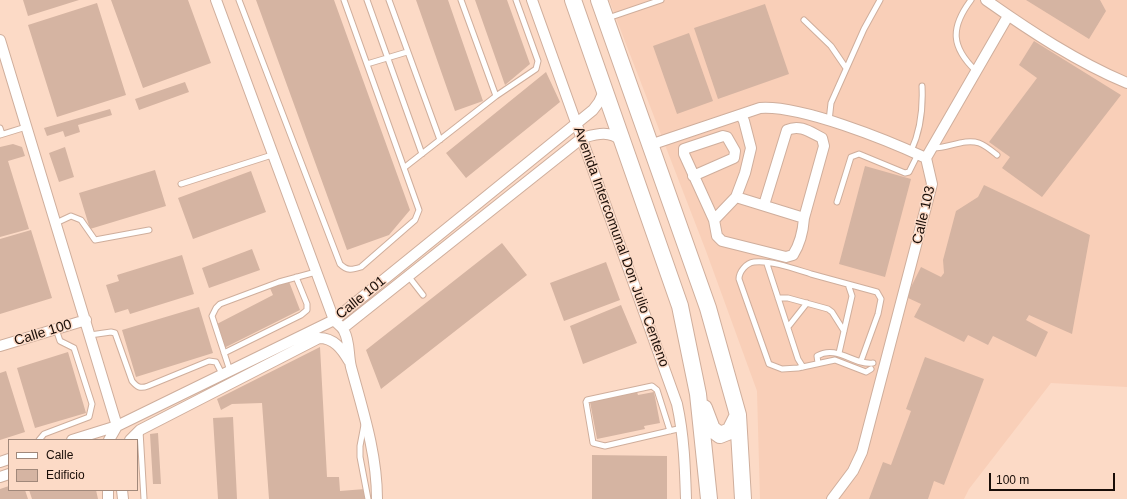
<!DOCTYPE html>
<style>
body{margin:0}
#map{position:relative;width:1127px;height:499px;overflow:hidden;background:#fcdac6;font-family:Arial,sans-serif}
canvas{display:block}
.legend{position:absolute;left:8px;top:439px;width:130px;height:52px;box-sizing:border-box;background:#fcdac6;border:1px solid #a1887a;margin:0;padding:5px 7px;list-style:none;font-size:12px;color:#190d07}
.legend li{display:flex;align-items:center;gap:8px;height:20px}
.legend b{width:20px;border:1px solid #a1887a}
.scale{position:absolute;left:989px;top:473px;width:126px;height:18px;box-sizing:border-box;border:2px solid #190d07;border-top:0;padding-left:5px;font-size:12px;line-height:14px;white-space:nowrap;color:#190d07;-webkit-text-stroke:3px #fcdac6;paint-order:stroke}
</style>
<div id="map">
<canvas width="1127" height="499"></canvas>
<ul class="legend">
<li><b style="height:5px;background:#fff"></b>Calle</li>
<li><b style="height:11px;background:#d5b4a2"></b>Edificio</li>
</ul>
<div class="scale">100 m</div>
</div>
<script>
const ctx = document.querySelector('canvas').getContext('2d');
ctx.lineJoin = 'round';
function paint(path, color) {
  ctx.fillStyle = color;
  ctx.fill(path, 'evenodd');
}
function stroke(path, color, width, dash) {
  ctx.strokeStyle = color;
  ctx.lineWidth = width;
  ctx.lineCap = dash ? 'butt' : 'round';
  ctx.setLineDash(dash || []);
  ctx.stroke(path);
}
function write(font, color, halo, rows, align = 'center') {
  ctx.font = font + ' Arial,sans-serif';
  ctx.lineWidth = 3;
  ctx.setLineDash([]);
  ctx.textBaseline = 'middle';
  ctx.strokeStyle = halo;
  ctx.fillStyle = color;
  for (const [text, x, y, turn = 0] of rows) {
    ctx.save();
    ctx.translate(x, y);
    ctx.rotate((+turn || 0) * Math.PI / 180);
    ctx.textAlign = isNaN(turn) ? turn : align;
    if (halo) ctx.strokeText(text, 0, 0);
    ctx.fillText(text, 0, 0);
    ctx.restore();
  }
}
paint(new Path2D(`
 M609,0H1127V387L1051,383L969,489L964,499H760L757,391L706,251Z`), '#f9cfb8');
paint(new Path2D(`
 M23,0H79L28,16Z
 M111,0H188L211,63L143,88Z
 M256,0H334L410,210L389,235L347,250Z
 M416,0H448L483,101L455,111Z
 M475,0H507L530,64L505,85Z
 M1026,0H1100L1106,11L1089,39Z
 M97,3L126,95L57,117L28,25Z
 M765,4L789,74L718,99L694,28Z
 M689,33L713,101L677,114L653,46Z
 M1034,41L1121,95L1042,197L1002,168L1010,157L989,142L1037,78L1019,65Z
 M546,72L560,102L466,178L446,153Z
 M185,82L189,92L139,110L135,99Z
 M110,109L112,115L78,125L80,132L65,137L63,131L47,136L44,128Z
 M13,144L22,147L25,156L8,161L29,229L0,237V147Z
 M65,147L74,177L59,182L49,153Z
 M865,166L911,179L885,277L839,264Z
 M155,170L166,206L90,229L79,193Z
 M251,171L266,212L193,239L178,198Z
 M984,185L1090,235L1072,334L1029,315L1026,320L1048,332L1036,357L993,336L988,345L968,335L964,342L914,317L921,304L906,297L921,267L941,277L944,273L943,260L956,211L978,197Z
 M31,230L52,298L0,314V239Z
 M502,243L527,275L381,389L366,350Z
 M252,249L260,270L209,288L202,268Z
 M182,255L194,294L130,314L128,309L115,313L106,285L119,281L117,275Z
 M606,262L620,300L564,321L550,283Z
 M288,279L300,310L224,348L215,325L273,295L269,286Z
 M621,305L637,343L583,364L570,326Z
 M199,307L213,353L136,377L122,330Z
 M320,347L327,477H339L340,491L365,489V499H269L262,403L232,404L221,410L217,399Z
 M68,352L86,413L35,428L17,368Z
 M925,357L984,379L944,485L934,481L928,499H869L883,462L891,465L911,411L906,409Z
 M6,371L25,432L0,440V373Z
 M637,392L638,395L654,392L660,423L644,426L645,429L597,439L590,402Z
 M233,417L237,499H218L213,418Z
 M158,433L161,484H153L150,434Z
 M592,455L667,456V499H592Z
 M9,486V490H25L28,499H0V489Z
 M29,490H96L98,499H32Z`), '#d5b4a2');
const service = new Path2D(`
 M239,0L340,264C347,271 352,270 361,267L415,220L419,210L344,0
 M367,0L422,154
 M389,0L440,140
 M461,0L496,96
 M971,0C950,28 951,47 976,71
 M608,18L661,0
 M804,20L831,46L846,68
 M367,64L407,52
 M829,121L831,103L864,29L880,0
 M0,128L2,134
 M0,135L26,127
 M932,148C947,149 964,138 979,143C985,145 992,151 997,155
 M911,151C920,132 923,107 922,86
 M405,167L496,96L536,69L538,61L516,0
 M181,184L272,155
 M837,202L851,157L859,154L905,173L909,172L918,154
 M56,223L71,216L81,220L95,240L149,230
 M767,264L798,359L803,367
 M409,277L423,295
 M778,298H788L828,309L832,312L844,331
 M788,327L807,303
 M90,335L111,332L115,333L132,381C137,387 140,389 148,386L209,361L216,362L222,374
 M224,353L301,315L307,310V304L296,277
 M839,353L852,296L848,284
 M861,361L878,314L881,299L877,292C855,286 833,280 811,274C795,269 771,260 754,262C746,263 739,272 739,279L769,364L782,369L798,368L835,360L866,372L871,369
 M818,363L817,356C837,344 854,366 873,363
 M230,371L212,316L216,308L220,304L279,282L316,272
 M364,425L360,446V457L368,499
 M140,431L144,499
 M670,431L657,390L652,386L587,400L586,402L593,443L605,446L682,428
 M39,440L44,434L89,417L92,404L74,348L60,341L56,329`);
const minor = new Path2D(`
 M216,0L334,320C337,324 342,326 344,331C350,342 348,355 351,367C363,411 377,454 377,499
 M532,0L677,404C684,436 685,467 686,499
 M986,0C1030,31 1077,62 1127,83
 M0,40L117,426L109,440
 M650,145L760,108C801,105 887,140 926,158L932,184L862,452L853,471L832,499
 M926,158L1008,16
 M693,176L734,158L735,151L727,137L723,136L684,149V154L714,220L736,197L745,173L751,148L744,121L741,115
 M764,205L787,130C800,124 810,132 822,138L824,146L804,218
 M714,220L717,236L722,241L786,257L793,255C800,244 803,232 804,218L736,197
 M343,328L582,138C597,134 609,130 622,141
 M0,346L86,320
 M72,440L117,426L334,320L593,110L599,102L605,89
 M130,440L140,430L319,338C334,338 342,349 349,361
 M0,462L9,459
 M0,477L9,474
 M108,490V499
 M122,490L123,499`);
const primary = new Path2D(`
 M573,0L680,306L698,394L709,499
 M599,0L708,308L738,415L743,499
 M704,408L712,429L720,435L730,431L738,415`);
stroke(service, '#cfae9c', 7);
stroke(minor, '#cfae9c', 12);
stroke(primary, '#cfae9c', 18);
stroke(service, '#fff', 5);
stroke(minor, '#fff', 10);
stroke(primary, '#fff', 16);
write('14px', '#190d07', '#fcdac6', [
 ["Calle 103",924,215,-77],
 ["Avenida Intercomunal Don Julio Centeno",621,247,70],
 ["Calle 101",361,298,-39],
 ["Calle 100",43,333,-17]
]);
</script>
